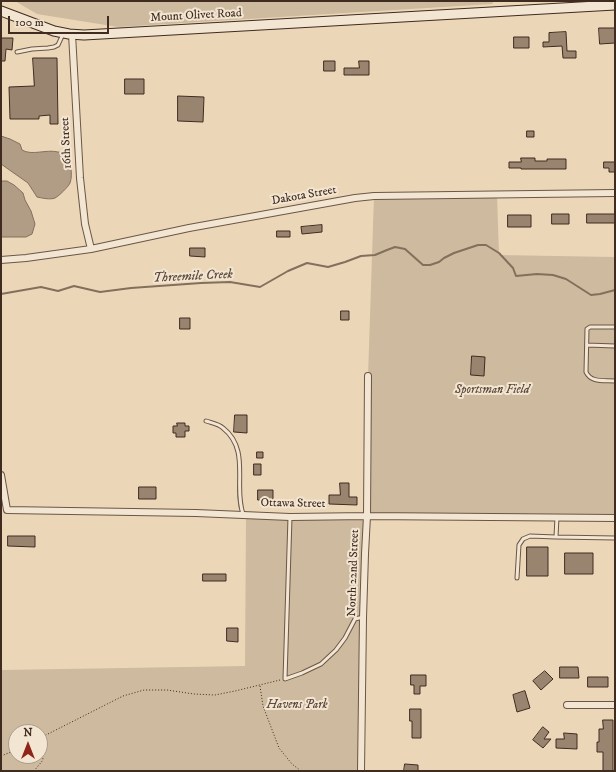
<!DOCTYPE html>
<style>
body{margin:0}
#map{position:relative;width:616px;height:772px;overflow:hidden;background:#ebd7b8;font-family:"IM FELL DW Pica",serif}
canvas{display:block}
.frame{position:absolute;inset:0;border:2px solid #402b21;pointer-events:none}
.north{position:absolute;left:8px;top:724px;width:40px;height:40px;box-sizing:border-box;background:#f2e5d1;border:1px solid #ab9b8b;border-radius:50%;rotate:0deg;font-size:11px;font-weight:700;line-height:16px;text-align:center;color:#402b21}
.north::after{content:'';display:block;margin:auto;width:14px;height:18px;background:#8f2418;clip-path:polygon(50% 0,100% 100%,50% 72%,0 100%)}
.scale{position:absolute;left:8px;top:16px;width:101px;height:18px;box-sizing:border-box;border:2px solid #402b21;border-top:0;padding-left:5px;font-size:12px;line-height:14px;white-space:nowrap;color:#402b21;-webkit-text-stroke:3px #f2e5d1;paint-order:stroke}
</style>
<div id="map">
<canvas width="616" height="772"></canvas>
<div class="frame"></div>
<div class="north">N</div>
<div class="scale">100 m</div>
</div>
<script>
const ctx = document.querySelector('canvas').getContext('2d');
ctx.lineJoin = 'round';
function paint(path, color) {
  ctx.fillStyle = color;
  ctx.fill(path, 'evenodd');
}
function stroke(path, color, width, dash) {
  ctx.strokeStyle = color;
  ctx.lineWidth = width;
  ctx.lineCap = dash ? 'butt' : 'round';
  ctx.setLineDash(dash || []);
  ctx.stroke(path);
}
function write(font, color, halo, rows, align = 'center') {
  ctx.font = font + ' "IM FELL DW Pica",serif';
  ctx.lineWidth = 4;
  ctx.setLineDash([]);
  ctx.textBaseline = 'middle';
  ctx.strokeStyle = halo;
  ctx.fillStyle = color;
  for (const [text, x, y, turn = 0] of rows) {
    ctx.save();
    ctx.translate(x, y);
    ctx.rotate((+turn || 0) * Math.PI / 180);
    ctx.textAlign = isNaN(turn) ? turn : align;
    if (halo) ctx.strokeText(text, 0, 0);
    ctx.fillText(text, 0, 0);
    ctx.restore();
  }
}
paint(new Path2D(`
 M15,1H494L492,4L118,27L37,14Z
 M497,194L499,255L615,257V518L367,516L361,771H1V670L245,666L246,514L367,515L368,376L374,196ZM16,732H40V756H16Z`), '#ceba9e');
const water = new Path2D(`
 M1,136L10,139L20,144L22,150C32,156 46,149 58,152C60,152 63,153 64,154C71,159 73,175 70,183C69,186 59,196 55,198C50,200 42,198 37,197L28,183L1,164Z
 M1,181H7L14,185L23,193L25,200L31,211L35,224L32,234L26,237H1Z`);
paint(water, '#b19d85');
stroke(water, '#846f5d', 1);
stroke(new Path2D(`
 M1,294L41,287L58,291L74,286L100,292L131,288L201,283L230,282L260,287L288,271L307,263L328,267L345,262L361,256L375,255L387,250L395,247L405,249L423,265H430L439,262L444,258L454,253L478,245H486L499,253L513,268L516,276L537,274L553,275L566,279L591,295L600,294L615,290`), '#846f5d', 2);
const building = new Path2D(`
 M599,28H615V43L600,44Z
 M566,32L567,51H576V58H563L562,46L543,47V42H549V33Z
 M514,37H529V48H514Z
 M1,38H13L12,50L6,49L5,61H1Z
 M33,58H57L58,124H50V115L39,116V119H10L9,87L34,86Z
 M324,61H335V71H324Z
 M359,61H369V75H344V68H359Z
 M125,79H144V94H125Z
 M178,96L204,97L203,122L178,121Z
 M527,131H534V137H527Z
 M521,158H535V161H547V159H566V169H521V168H509V162H521Z
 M604,162H615V172H609V168H604Z
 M552,214H569V224H552Z
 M587,214H615V223H587Z
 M508,215H531V227H508Z
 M322,225V232L302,234L301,227Z
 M277,231H290V237H277Z
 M190,248H205V257L190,256Z
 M341,311H349V320H341Z
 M180,318H190V329H180Z
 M472,356L485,357L484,376L471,375Z
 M235,415H247V433L234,432Z
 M177,423H185V426H189V431H185V437H176V433H173V426H177Z
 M257,452H263V458H257Z
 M254,464H261V475H254Z
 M340,483H349V497H357V505L329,504V495H340Z
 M139,487H156V499H139Z
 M258,490H273V500H258Z
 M8,536H35V547L8,546Z
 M527,547H548V576H527Z
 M565,553H593V574H565Z
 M203,574H226V581H203Z
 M227,628H238V642L227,641Z
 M560,667H578L579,678H560Z
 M545,671L553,679L541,690L533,681Z
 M411,675H426V686H420V694H414V685H411Z
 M588,677H608V687H588Z
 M525,691L530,708L517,712L513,695Z
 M410,709H421V738H412V721H410Z
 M603,720H613V771H603V752H597V742H599V729H603Z
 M543,727L549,732L544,739H551L543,748L533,740Z
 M564,733L577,734V749L556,748V739H564Z
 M405,764L418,765V771H404Z`);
paint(building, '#998470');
stroke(building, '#402b21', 1);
const lane = new Path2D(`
 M17,52L32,49L48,48L54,47L58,45L63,34
 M615,327H590L587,329L586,372C591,383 604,380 615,381
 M587,345L615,346
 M206,421C212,423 219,424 223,428C251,450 233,486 243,514
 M290,517L285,679L302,673L321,664L336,650L345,638L355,619L359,618H363
 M557,517L556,537L615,538
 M517,578L519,545L523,539L530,536L556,537`);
const street = new Path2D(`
 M72,34L80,178L85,224L91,249
 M1,260L26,258L91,249L189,228L355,198L374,196L615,193
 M1,475L7,510L196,513L290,517L367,516L615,518
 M567,705H615
 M361,771L363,618L365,554L367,516L368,376`);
const secondary = new Path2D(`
 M1,11L54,31L69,34L84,35L615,5`);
stroke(lane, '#6b5647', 5);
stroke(street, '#6b5647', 8);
stroke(secondary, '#402b21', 11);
stroke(new Path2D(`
 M260,686L263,706L279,748L292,764L301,771
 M40,738L123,696L144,690H167L194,694L215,695L235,691L280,680
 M1,756L16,750
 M34,771L43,760L42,749L40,739`), '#402b21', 1, [1, 2]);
stroke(lane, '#f2e5d1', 3);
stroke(street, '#f2e5d1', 6);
stroke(secondary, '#f2e5d1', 9);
write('12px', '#402b21', '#f2e5d1', [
 ["Mount Olivet Road",196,16,-3],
 ["16th Street",67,143,-93],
 ["Dakota Street",304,196,-10],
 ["Ottawa Street",293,504,1],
 ["North 22nd Street",354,573,-88]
]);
write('italic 12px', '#5c483a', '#f2e5d1', [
 ["Sportsman Field",492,391],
 ["Havens Park",297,706]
]);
write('italic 13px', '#5c483a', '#f2e5d1', [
 ["Threemile Creek",193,277,-3]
]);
</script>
